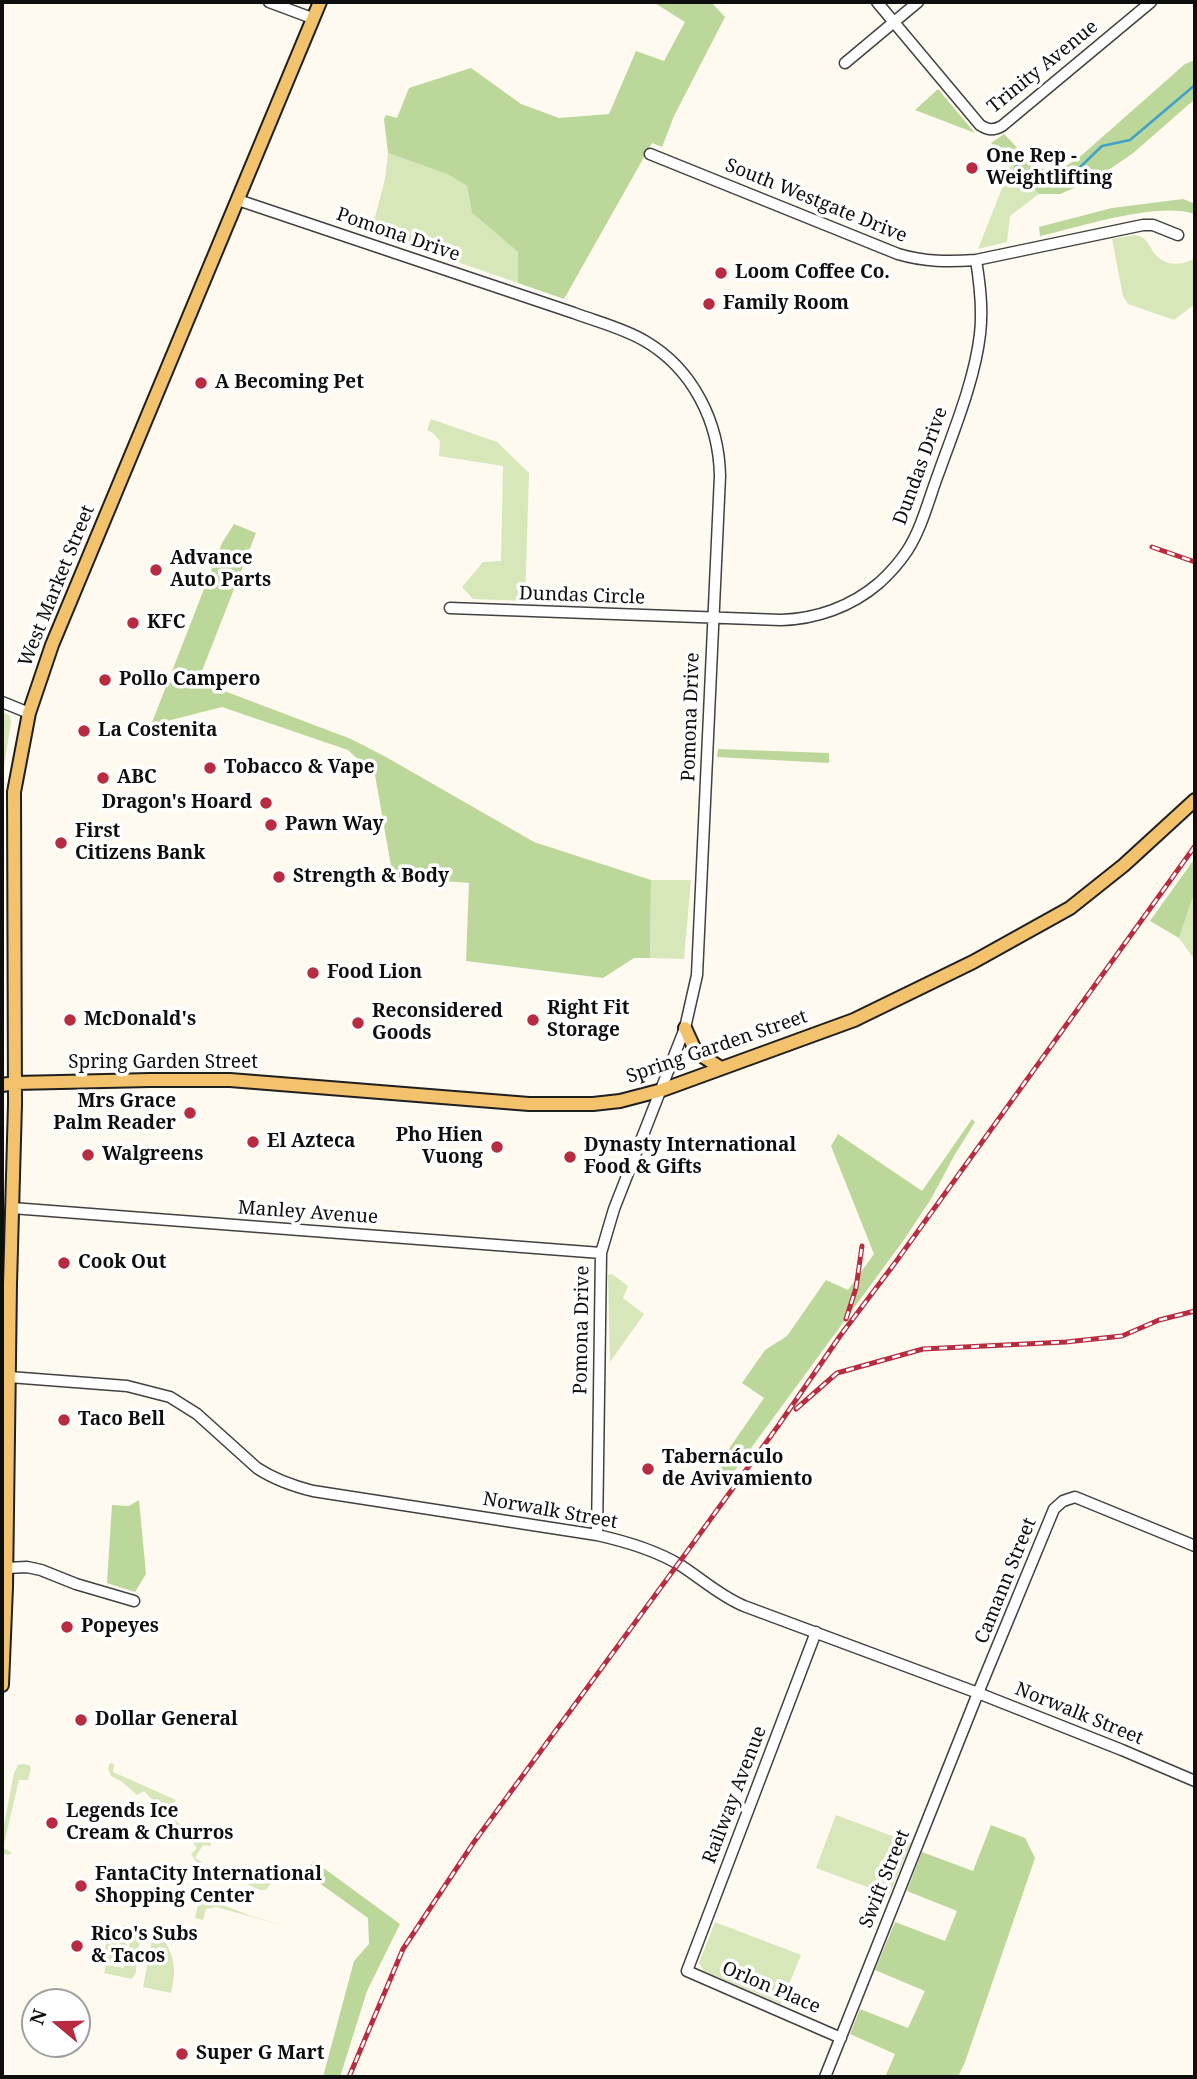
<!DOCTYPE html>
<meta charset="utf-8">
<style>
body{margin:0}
#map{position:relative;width:1197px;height:2079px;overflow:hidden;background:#fefaef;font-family:"Noto Serif",serif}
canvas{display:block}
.frame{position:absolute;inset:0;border:4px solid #0e0e0e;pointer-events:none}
.north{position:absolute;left:21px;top:1988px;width:70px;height:70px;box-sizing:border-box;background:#fff;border:2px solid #9f9f9f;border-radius:50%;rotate:289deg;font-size:19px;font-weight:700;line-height:28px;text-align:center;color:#0e0e0e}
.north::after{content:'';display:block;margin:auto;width:24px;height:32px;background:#b82c42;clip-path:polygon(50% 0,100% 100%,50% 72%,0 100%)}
</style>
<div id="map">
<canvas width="1197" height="2079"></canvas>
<div class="frame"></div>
<div class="north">N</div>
</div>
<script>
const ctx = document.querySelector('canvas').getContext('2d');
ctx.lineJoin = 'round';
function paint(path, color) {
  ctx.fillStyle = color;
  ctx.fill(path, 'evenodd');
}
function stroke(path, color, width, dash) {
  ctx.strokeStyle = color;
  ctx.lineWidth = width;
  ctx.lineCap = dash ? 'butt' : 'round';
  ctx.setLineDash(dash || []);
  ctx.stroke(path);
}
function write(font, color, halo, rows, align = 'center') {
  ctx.font = font + ' "Noto Serif",serif';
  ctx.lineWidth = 7;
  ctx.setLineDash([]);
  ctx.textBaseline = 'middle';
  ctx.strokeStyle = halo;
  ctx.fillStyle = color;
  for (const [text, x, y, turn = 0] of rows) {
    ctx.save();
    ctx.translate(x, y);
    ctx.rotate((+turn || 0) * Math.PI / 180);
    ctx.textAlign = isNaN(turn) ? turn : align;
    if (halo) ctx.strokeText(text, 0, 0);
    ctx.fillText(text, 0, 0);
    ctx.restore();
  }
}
paint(new Path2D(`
 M388,153L447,174L467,186L472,213L518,252V283L371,232L385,179Z
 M1012,163L1039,194L1010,216L1007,242L978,249Z
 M1135,235C1147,237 1148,244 1154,253C1165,267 1182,266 1195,258V304L1174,320L1128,304L1123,296L1112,239Z
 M431,419L497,442L529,473L525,601L473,599L462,587L483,562L501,561L503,466L439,456L440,441L433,433L427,430Z
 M2,712L9,715L11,722L2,779Z
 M651,880H691L684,959L650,958Z
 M1195,891V960L1179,938Z
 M612,1274L628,1286L623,1298L644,1314L610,1362L608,1275Z
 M110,1763L114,1764L113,1772L176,1800L172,1805L175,1809L170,1816L201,1842L207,1837L210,1838L211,1846L203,1845L195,1858L202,1862L200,1867L191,1854L197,1848L181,1827L172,1832L171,1827L174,1822L166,1815L161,1820H158L157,1816L162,1810L144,1791L137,1795L121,1781L111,1776L108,1769Z
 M24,1764L29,1765L31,1768L28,1780H19L3,1848L11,1852L10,1855L2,1854V1835L14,1773L18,1765Z
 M836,1815L911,1843L889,1895L816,1868Z
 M253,1876L263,1882L266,1877H271L272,1882L266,1890H261L248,1885Z
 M196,1884L213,1901L248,1915L289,1927L216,1907L206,1909L203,1920L195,1918L200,1897L191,1893Z
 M715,1922L801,1955L781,2004L704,1971L699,1963Z
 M123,1925L131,1927L122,1964L102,1962L107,1940L118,1943Z
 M155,1925L158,1926C171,1955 179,1961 171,1993L143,1987Z
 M136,1926L142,1927L143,1930L137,1954L136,1972L132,1979L104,1973L106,1965L124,1968L133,1927Z`), '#d7e7ba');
paint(new Path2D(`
 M653,2H711L725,17L674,116L662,147L652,143L564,299L518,283V252L472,213L467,186L447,174L388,153L384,119L386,115L397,118L409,88L471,68L521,104L559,118L609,114L636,51L664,61L685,22Z
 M1195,60V99L1132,154L1095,179L1060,194H1039L991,143L1004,134C1018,148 1034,170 1056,173L1082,155L1185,64Z
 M938,89L975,133L915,110Z
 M1183,199L1195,204V214C1158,201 1079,227 1040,236L1039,227L1112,208Z
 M234,524L256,533L198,681L351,739L386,757L534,842L651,880L650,958H634L603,978L466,961L469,883L393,877L375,775L348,750L222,707L151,725L222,543Z
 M718,749L829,753V763L717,757Z
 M1195,858V891L1179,938L1150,921Z
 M972,1119L975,1122L954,1156L931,1199L903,1241L721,1489H716L706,1482L764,1398L742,1383L765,1350L787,1336L826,1280L848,1290L874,1254L831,1146L838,1134L922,1191Z
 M139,1500L146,1574L135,1592L107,1583L112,1505L129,1506Z
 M991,1825L1025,1838L1035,1858L965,2062L958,2077H885L895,2054L850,2034L860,2009L908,2028L925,1991L875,1970L895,1922L945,1941L957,1911L907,1891L922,1852L973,1871Z
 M314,1861L400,1924L367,1991L340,2077H323L354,1961L369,1944L368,1918L304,1872Z`), '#bcd79a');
stroke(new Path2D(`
 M1000,150L1032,178L1046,183L1071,176L1102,146L1130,140L1195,85`), '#41a0c7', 2.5);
const minor = new Path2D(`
 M269,2L312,18
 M877,2L980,125C988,130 993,131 1002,126L1151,2
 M845,63L918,2
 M650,154L898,254C925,262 949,262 976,260L1143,225H1153L1178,235
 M238,200L574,313C598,322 623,328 645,341C693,369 719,422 720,476L697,975L685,1028L614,1209L601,1253L597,1535
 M450,608L781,620C816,619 851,607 879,583C889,574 899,563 907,551C922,528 929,498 939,472C954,430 975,379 980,334C983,309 980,285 976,260
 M2,702L29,713
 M12,1208L601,1253
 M9,1377L127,1386L170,1397L197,1414L257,1468C275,1480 293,1486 313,1491L597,1535C624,1541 655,1550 680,1565C702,1579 720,1596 744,1606L978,1693L1122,1750L1195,1781
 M6,1568L27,1567L41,1570L76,1584L134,1601
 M816,1632L687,1971L841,2038
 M825,2077L978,1693L1054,1509L1063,1501L1075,1497L1195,1546`);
const major = new Path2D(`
 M685,1028L696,1052L721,1068
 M2,1085L15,1083L150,1080H230L529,1104H593L620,1101L662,1090L854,1020L973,962L1070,908L1124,865L1195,800
 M2,1685L6,1587L10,1284L15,1104L14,792L29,713L52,645L320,2`);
stroke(minor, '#414141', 13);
stroke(major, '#1f1f1f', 16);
stroke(minor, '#fff', 10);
stroke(major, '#f2c36c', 12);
const rail = new Path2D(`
 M1152,547L1195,562
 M846,1319L856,1288L862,1246
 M796,1409L837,1373L923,1349L1066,1342L1122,1336L1159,1320L1195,1311
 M349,2077L403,1949L474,1842L678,1564L778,1426L840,1336L895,1263L1195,846`);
stroke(rail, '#b82c42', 5);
stroke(rail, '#fff', 2.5, [8]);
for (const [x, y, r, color] of [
 [972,168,7,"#b82c42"],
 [721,273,7,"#b82c42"],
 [709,304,7,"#b82c42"],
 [201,383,7,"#b82c42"],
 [156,570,7,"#b82c42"],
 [133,623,7,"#b82c42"],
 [105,680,7,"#b82c42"],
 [84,731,7,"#b82c42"],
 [210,768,7,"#b82c42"],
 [103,778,7,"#b82c42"],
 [266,803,7,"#b82c42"],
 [271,825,7,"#b82c42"],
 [61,843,7,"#b82c42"],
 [279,877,7,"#b82c42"],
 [313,973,7,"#b82c42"],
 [70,1020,7,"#b82c42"],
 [533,1020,7,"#b82c42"],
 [358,1023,7,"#b82c42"],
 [190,1113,7,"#b82c42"],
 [253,1142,7,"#b82c42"],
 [497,1147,7,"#b82c42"],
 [88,1155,7,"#b82c42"],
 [570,1157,7,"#b82c42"],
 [64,1263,7,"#b82c42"],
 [64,1420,7,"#b82c42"],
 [648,1469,7,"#b82c42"],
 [67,1627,7,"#b82c42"],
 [81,1720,7,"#b82c42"],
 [52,1823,7,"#b82c42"],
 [81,1886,7,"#b82c42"],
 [77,1946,7,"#b82c42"],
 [182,2054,7,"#b82c42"]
]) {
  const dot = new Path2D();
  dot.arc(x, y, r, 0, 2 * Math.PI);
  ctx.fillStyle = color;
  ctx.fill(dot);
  stroke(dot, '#fff', 2.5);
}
write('19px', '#0e0e0e', '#fff', [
 ["Trinity Avenue",1043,67,-39],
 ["South Westgate Drive",816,201,22],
 ["Pomona Drive",398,235,19],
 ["Dundas Drive",921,466,-70],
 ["West Market Street",57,586,-68],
 ["Dundas Circle",582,596,2],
 ["Pomona Drive",691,717,-88],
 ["Spring Garden Street",717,1047,-19],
 ["Spring Garden Street",163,1063],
 ["Manley Avenue",308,1213,4],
 ["Pomona Drive",582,1330,-89],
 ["Norwalk Street",550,1511,10],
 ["Camann Street",1006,1581,-68],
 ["Norwalk Street",1079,1714,22],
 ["Railway Avenue",735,1795,-69],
 ["Swift Street",885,1879,-68],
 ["Orlon Place",771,1988,23]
]);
write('bold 19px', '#0e0e0e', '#fff', [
 ["One Rep -",986,157],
 ["Weightlifting",986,179],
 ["Loom Coffee Co.",735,273],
 ["Family Room",723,304],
 ["A Becoming Pet",215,383],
 ["Advance",170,559],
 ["Auto Parts",170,581],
 ["KFC",147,623],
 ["Pollo Campero",119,680],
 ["La Costenita",98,731],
 ["Tobacco & Vape",224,768],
 ["ABC",117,778],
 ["Dragon's Hoard",252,803,"right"],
 ["Pawn Way",285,825],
 ["First",75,832],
 ["Citizens Bank",75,854],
 ["Strength & Body",293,877],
 ["Food Lion",327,973],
 ["Right Fit",547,1009],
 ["Storage",547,1031],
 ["Reconsidered",372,1012],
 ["Goods",372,1034],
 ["McDonald's",84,1020],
 ["Mrs Grace",176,1102,"right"],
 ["Palm Reader",176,1124,"right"],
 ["Pho Hien",483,1136,"right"],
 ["Vuong",483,1158,"right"],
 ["El Azteca",267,1142],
 ["Dynasty International",584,1146],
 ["Food & Gifts",584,1168],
 ["Walgreens",102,1155],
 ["Cook Out",78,1263],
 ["Taco Bell",78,1420],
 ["Tabernáculo",662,1458],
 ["de Avivamiento",662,1480],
 ["Popeyes",81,1627],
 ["Dollar General",95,1720],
 ["Legends Ice",66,1812],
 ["Cream & Churros",66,1834],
 ["FantaCity International",95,1875],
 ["Shopping Center",95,1897],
 ["Rico's Subs",91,1935],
 ["& Tacos",91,1957],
 ["Super G Mart",196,2054]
], 'left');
</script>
